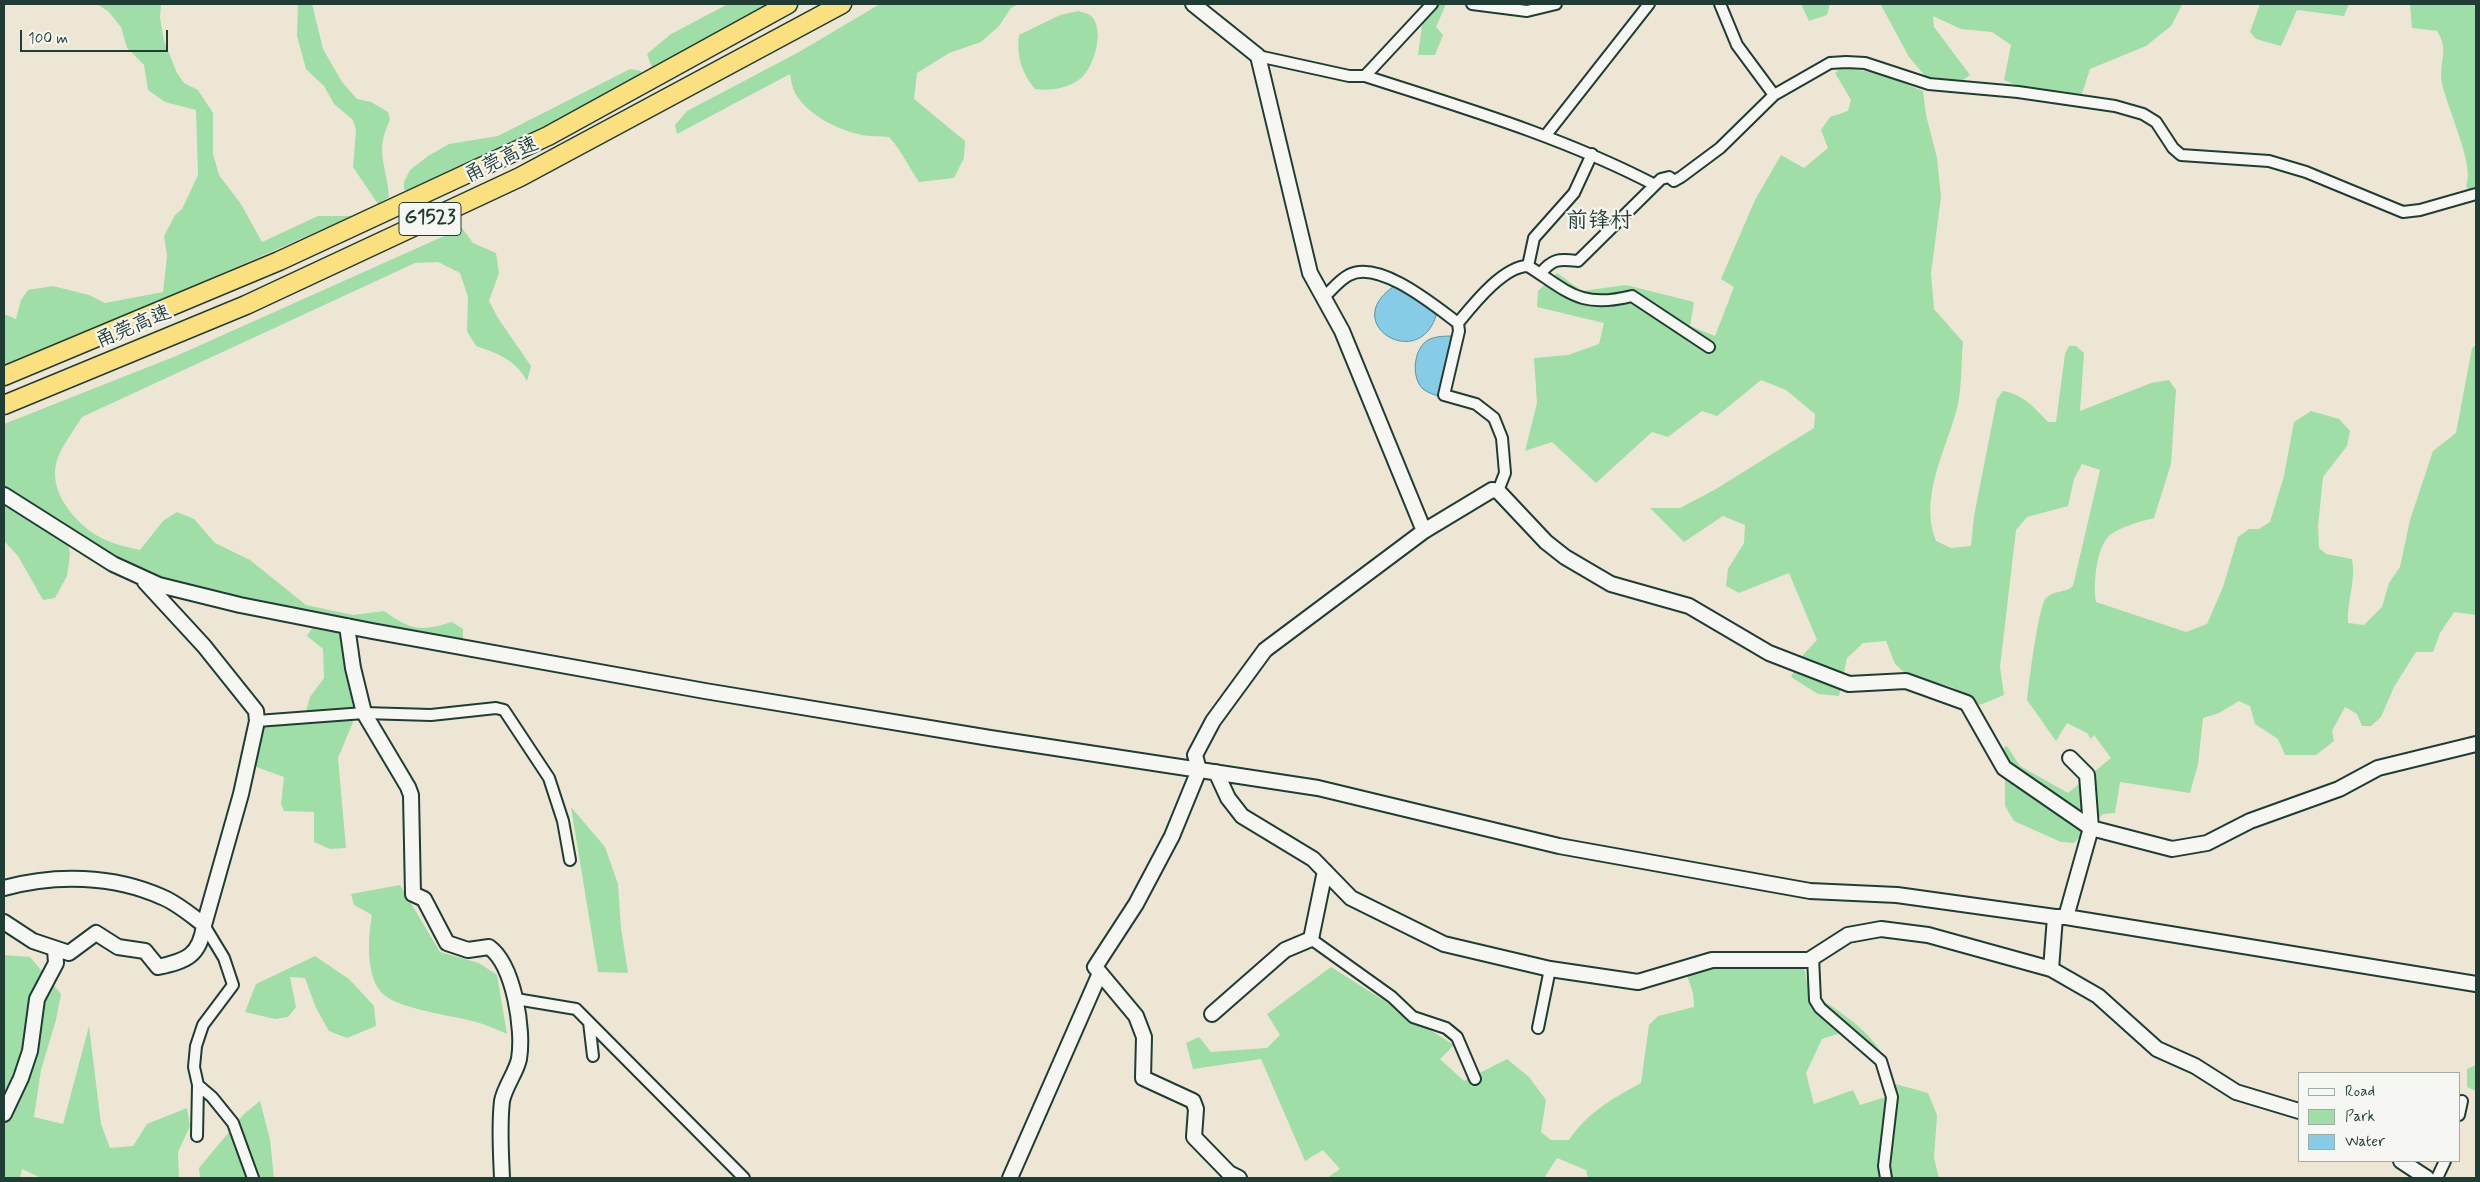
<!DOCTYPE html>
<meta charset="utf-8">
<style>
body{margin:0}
#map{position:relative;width:2480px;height:1182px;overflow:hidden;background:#eee6d5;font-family:Mynerve,sans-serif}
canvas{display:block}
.frame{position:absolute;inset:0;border:5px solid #1f3d34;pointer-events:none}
.legend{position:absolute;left:2298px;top:1072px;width:162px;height:90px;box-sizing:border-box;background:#f6f6f2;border:1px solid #a0aca6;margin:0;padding:6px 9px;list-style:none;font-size:15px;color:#1f3d34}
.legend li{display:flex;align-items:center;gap:10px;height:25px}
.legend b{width:25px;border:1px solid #a0aca6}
.scale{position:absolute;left:20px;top:30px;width:148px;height:22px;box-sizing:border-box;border:2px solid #1f3d34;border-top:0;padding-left:6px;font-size:15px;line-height:18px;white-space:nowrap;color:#1f3d34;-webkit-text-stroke:4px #f6f6f2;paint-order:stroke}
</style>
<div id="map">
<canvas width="2480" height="1182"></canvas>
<div class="frame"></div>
<ul class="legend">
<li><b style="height:6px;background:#f6f6f2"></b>Road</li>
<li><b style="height:14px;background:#9fdea7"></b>Park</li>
<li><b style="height:14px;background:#86cce7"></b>Water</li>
</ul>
<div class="scale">100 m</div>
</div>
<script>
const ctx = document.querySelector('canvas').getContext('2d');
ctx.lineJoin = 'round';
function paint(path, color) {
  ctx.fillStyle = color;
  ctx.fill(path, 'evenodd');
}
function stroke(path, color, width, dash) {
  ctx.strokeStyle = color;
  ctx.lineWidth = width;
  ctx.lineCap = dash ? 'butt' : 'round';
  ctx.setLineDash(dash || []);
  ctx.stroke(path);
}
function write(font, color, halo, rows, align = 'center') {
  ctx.font = font + ' Mynerve,"LXGW WenKai TC",sans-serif';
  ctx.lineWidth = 4.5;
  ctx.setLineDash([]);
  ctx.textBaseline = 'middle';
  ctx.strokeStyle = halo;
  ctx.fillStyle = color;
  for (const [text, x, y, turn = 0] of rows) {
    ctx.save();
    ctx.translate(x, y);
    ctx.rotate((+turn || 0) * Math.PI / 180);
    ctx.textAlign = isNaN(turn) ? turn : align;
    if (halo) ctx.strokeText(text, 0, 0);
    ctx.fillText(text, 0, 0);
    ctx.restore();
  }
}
paint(new Path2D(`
 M97,4H161L160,18L164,41L177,73L184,83L198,90L213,113V154L219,175L241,204L262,242L318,216H353L65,342L4,366V314L16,319L21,300L28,290L53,286L89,295L105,303L163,292L167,256L164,236L175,215L182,209L198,175L196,110L165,102L148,90L144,65L127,48L121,27L109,12Z
 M298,4H312L323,49L342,82L357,99L371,102L388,112L390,120C374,152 387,165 389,197L378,204L353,167L356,130L353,120L334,104L324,86L306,69L297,36Z
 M728,4H770L652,68L647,54L671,34Z
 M880,4H1018L1011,8L999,26L981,42L949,53L917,73L914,99L965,141L964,158L954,178L919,182C908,166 902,151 889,137C879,136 867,137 858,134C835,129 806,113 795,93C792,87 791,80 790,74L677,134L675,125L687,111L799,52Z
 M1425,4H1446L1436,27L1443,35L1435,55H1418Z
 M1801,4H1830L1827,15L1809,21Z
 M1878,4H2181L2182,5L2171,26L2146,46L2090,69L2082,94L2016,85L2004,80L2011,45L1992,32L1961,29L1933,16L1934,27L1970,75L1963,80L1926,77L1909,57L1881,5Z
 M2260,4H2349L2344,16L2297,10L2281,46L2256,39L2250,32Z
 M2410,4H2476V203L2466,186C2476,168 2446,105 2442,83C2438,62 2450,51 2437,31L2412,28Z
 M1078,11C1081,12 1087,13 1090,15C1107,28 1093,73 1077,81C1064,89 1050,91 1035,89C1022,74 1016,55 1019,35L1060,15Z
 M1842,67L1881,74L1923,91L1926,115L1937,158L1941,197L1931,273L1934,309L1963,342C1961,362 1962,384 1958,404C1948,447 1918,496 1936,541L1951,548L1971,546L1974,516L1997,399L2003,391C2024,395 2034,407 2048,422H2056L2065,354L2069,346H2076L2084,353L2080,411L2151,383L2169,380L2176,390L2171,464L2154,518C2139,522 2122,526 2110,535C2096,547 2093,585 2096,602L2186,632L2207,624L2223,587L2238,537L2249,529H2259L2270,522L2284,476L2294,422L2311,411L2339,419L2350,431L2347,446L2323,477L2318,526L2319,548L2326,554L2352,559C2356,582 2347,600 2348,623L2364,625L2382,607L2389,583L2400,567L2410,520L2433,451L2456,433L2472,348L2476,345V615L2454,612L2440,633L2433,652H2416L2394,687L2381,717L2371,726H2362L2357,714L2345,707L2332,731L2334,741L2316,755H2285L2278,739L2255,724L2250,706L2239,701L2219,713L2203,718L2198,764L2190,793L2120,782L2115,813L2103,814L2074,843L2061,842L2014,821L2005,806V763L2000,750L2007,746L2020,766L2068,793L2111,758L2094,735L2091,739L2087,733L2067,723L2056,741L2027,700C2029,684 2038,607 2046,598C2054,590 2066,593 2073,586L2100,470L2082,464L2074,479L2068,506L2027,517L2016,530L2000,667L2004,695L1980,705L1952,687L1906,674L1895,664L1886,641L1863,643L1847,658L1839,696L1818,694L1791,677L1801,657L1817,640L1789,573L1739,593L1726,586L1728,569L1744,543L1745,525L1723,516L1684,542L1650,508H1680L1716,489L1814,428L1815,414L1786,390L1761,380L1717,416L1702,411L1668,437L1652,432L1596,483L1552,442L1525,451L1537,403L1534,358L1568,355L1599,344L1604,323L1537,307L1538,291L1557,273L1582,291L1626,285L1694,302L1690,326L1715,336L1734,287L1721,279L1755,200L1781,155L1804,168L1828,148L1821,130L1830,117L1848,111L1851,100L1835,73Z
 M630,69L641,71V74L519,140L408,192L404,189V182L410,170L428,156L449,144L498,136Z
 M462,228L473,243L496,253L499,273L489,301L498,318L531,366L527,381C516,360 497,353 476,346L467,331L468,297L460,273L438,262L415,263L82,417C74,430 64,443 58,457C47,486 68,514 90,531C104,542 123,546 140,550L163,521L177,512L194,519L215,543L250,560L306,605L353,615L384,611C411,630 420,632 452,622L463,629V640L309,614L187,585L130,566L65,528L70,554L67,576L55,598L43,600L18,556L4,541V424L176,356Z
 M313,627L341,632L354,684L353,722L338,758L346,848L330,849L314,842V812L284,811L281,804L284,777L251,765L264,725L303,722L310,697L324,678L323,649L307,636Z
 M571,807L605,847L618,884L621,928L628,973L598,972Z
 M400,885L440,952L479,963L497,975L507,1034C496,1029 484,1024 472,1021C449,1015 401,1009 384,995C365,979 368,937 372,915L354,905L351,894Z
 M4,955L30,957L61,994L56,1020L41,1070L34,1117L63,1124L89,1026L101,1124L110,1148L133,1146L147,1124L187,1108L190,1126L178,1152L179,1178H41L22,1169L20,1178H4Z
 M315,956L349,979L374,1006L376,1026L347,1038L329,1031L316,1008L305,978L290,977L296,1007L288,1017L275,1019L245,1012L256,984Z
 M1781,964L1804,968L1809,992C1838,1010 1866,1027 1884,1056L1841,1033L1822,1039L1806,1073L1814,1104L1853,1090L1860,1105L1895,1094L1892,1083L1928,1093L1937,1115L1934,1158L1939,1178H1588L1586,1170L1557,1158L1544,1178H1327L1340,1169L1323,1150L1305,1161L1261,1059L1193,1069L1186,1043L1199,1037L1211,1052L1267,1048L1280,1035L1267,1014L1331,967L1454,1045L1440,1059L1464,1081L1507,1059L1529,1077L1546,1100L1541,1132L1551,1140H1569C1587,1113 1613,1098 1641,1083L1649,1025L1658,1016L1694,1007L1693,993L1687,975L1705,966Z
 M2476,1065V1091L2467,1087V1069Z
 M260,1101L270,1140L274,1178H200L199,1168L244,1114Z`), '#9fdea7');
const water = new Path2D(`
 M1396,285L1437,312C1422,375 1335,323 1396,285Z
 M1454,336L1441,397C1435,395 1428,393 1423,389C1411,378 1413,349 1428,340C1435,336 1446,336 1454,336Z`);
paint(water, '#86cce7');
stroke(water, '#5d939f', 1);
const street = new Path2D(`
 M1472,4L1527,11L1556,4
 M1720,4L1737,45L1774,95
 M1258,56L1349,76H1365L1432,4
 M1365,76C1464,108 1563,137 1655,185
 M1546,135L1649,4
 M1528,266L1534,238L1574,193L1592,154
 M1540,274C1553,258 1559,259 1578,261L1661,179L1669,177L1674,181L1681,177L1720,148L1774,95L1830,63L1846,62L1865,63L1929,84L2018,92L2115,106L2143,114L2156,122L2173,148L2181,155L2269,161L2306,172L2403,212L2420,210L2476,194
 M1323,298C1331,291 1339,280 1349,275C1379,259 1435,306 1458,323L1459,331L1444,395L1476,404L1494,418L1502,438L1505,473L1498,491
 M1458,323C1472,306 1503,266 1528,266C1569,292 1580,309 1632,296L1709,347
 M257,721L364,713L431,715L496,708L504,710L549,778L563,821L570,860
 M204,925L224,958L233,985L203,1025L196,1046L194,1067L198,1085L212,1097L233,1123L253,1178
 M1311,939L1392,997L1413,1017L1446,1028L1457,1037L1475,1079
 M1813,957L1815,1000L1820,1008L1881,1061L1892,1097L1884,1166L1886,1178
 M516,999L576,1009L744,1178
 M589,1022L593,1056
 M1538,1028L1550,969
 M2459,1115L2462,1101
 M197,1136L198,1085
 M2437,1178L2445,1161`);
const secondary = new Path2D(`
 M1193,4L1258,56L1310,273L1342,331L1424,531
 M4,495L113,564L159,585L240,605L372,631L705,691L990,738L1318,788L1559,846L1810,891L1897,895L2055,917H2066L2476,984
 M347,626L353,668L364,713L408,787L411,795L413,894L424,899L447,943L468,950L489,947C514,965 524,1030 519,1059C516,1073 505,1086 502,1101C499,1127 501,1153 502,1178
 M1216,772L1228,798L1242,816L1313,859L1351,898L1444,944L1550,969L1638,982L1712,960H1809L1848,935L1881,929L1928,935L2051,969L2098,996L2157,1049L2195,1066L2236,1092L2299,1111
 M4,888C55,874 113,875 162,897C177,903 191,915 204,925
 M2066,917L2091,828L2087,775L2070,758
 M4,922L33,941L69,953L96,933L118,947L145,951L158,967C186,961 200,956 204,925L241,794L257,721L256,711L204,646L145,582
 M2051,969L2055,917
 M1212,1014L1285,950L1311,939L1325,871
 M4,1114L21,1078L30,1051L37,999L56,963L55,950
 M2401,1161L2427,1178
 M1010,1178L1100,973
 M1239,1178L1229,1173L1194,1137L1196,1109L1193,1101L1143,1078L1144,1037L1136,1016L1095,967L1136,904L1172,836L1199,770L1195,755L1213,721L1265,650L1424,531L1492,490L1498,491L1546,542L1565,557L1611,584L1689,606L1769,653L1849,684L1906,681L1967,703L2004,768L2091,828L2172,849L2207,843L2250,821L2339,789L2378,768L2476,744`);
const highway = new Path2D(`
 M4,376L279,261L548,136L788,4
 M4,405L246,305L520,177L842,4`);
stroke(street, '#1f3d34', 14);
stroke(secondary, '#1f3d34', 18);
stroke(highway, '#1f3d34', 21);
stroke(street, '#f6f6f2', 10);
stroke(secondary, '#f6f6f2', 14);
stroke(highway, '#fbe080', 18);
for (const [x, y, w] of [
 [430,219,62]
]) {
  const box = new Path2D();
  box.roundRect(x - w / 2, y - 16.5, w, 33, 4);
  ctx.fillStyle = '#f6f6f2';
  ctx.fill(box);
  stroke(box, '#1f3d34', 1);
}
write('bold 19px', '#1f3d34', null, [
 ["G1523",430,219]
]);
write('20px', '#1f3d34', '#f6f6f2', [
 ["甬莞高速",502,161,-26],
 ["甬莞高速",134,328,-23]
]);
write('22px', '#1f3d34', '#f6f6f2', [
 ["前锋村",1599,222]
]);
</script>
